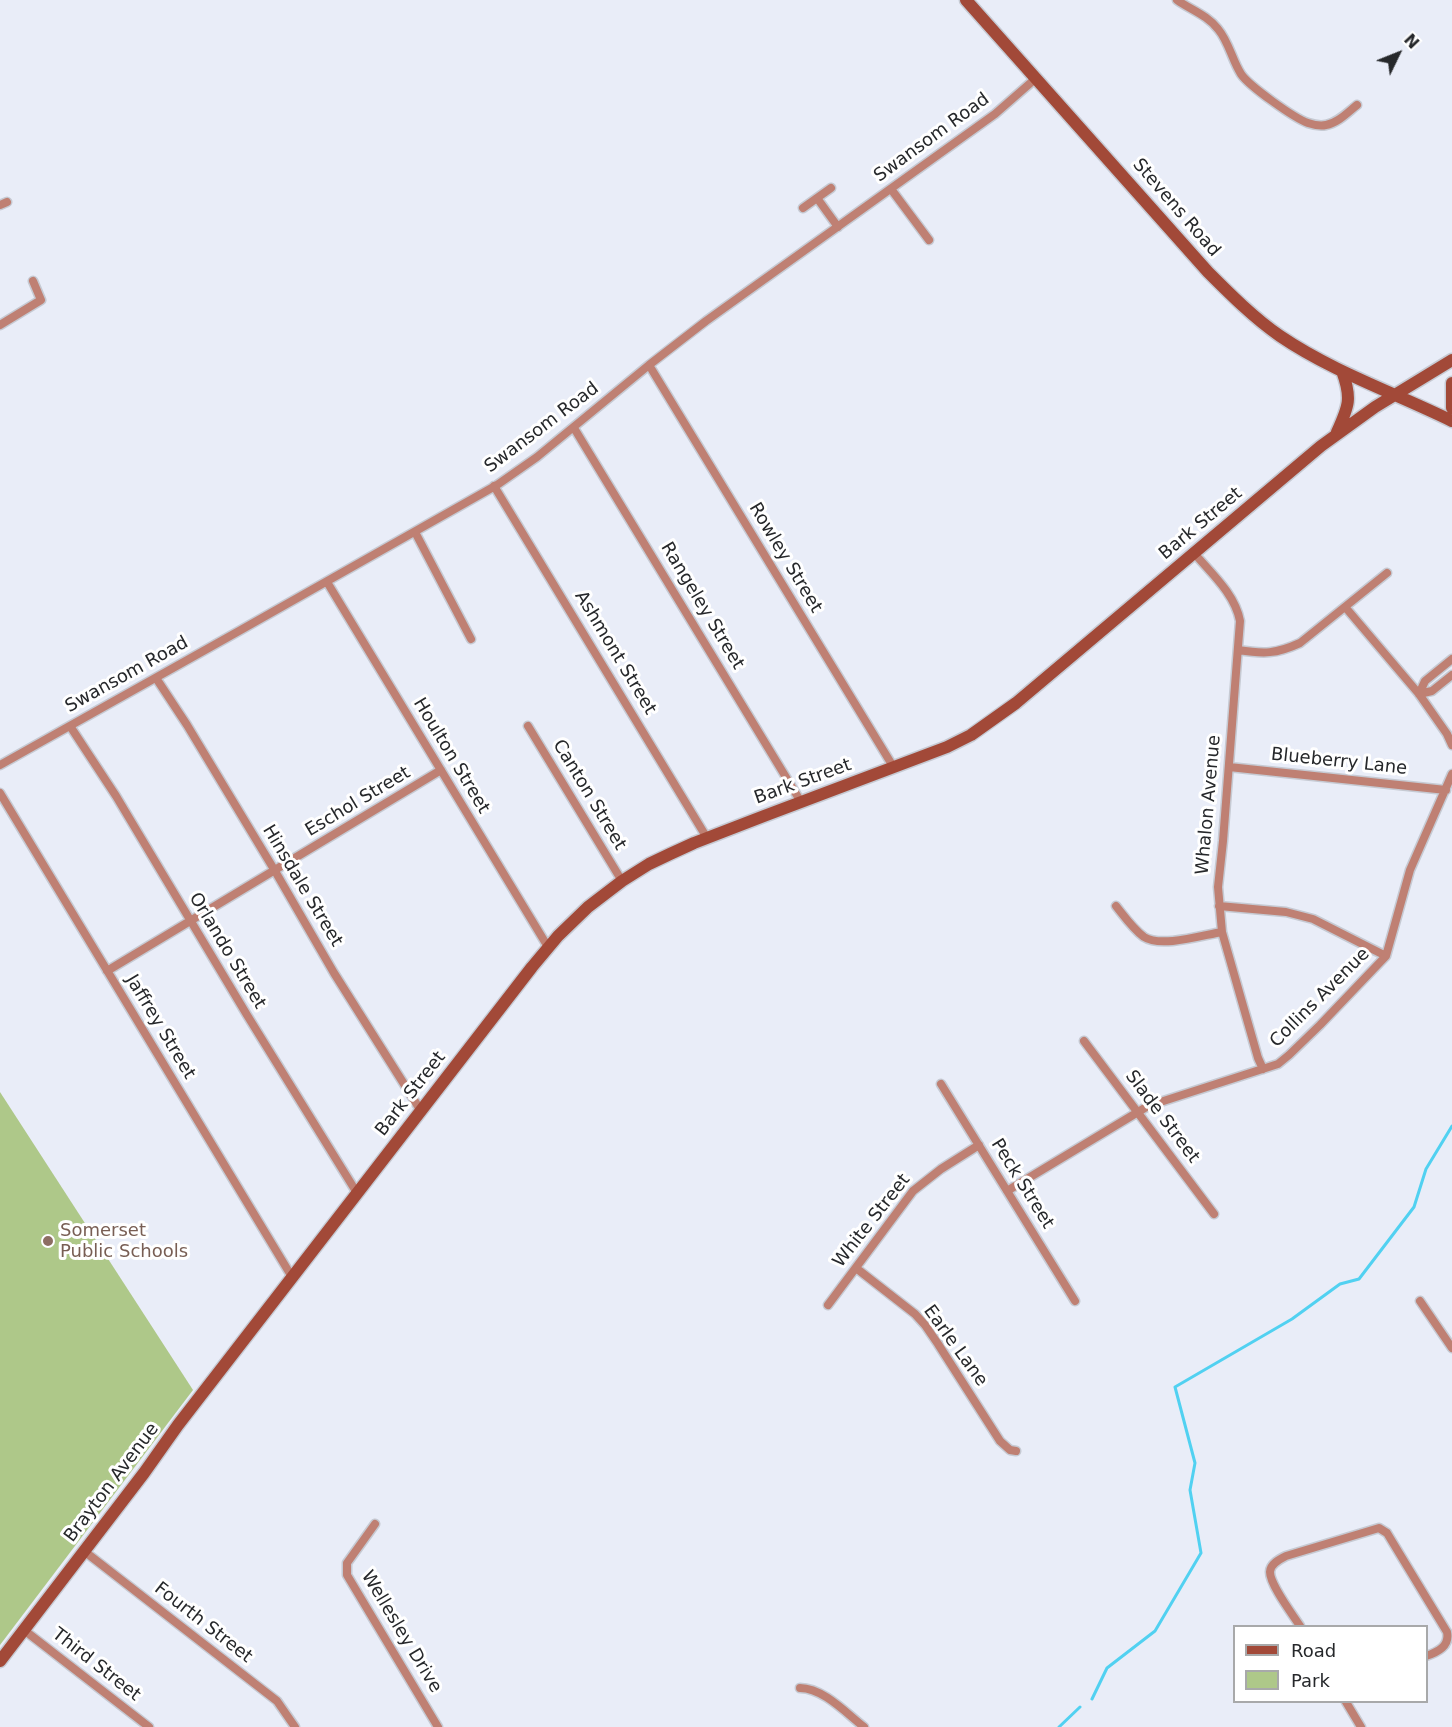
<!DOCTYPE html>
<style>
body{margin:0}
#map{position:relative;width:1452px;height:1727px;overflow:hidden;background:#e9edf8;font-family:"DejaVu Sans",sans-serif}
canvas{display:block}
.legend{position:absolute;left:1233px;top:1625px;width:195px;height:78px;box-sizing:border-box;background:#fff;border:2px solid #a8a9aa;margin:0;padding:8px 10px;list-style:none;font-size:18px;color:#26282b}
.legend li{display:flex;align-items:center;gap:12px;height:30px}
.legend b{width:30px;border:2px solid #a8a9aa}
.north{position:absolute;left:1368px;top:24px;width:60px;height:60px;-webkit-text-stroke:4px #fff;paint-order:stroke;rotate:47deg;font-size:16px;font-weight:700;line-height:24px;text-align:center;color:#26282b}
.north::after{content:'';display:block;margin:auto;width:21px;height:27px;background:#26282b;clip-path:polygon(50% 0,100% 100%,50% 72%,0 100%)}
</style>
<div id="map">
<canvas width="1452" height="1727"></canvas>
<ul class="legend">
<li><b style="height:8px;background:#a24938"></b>Road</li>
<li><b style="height:16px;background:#aec889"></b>Park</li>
</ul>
<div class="north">N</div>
</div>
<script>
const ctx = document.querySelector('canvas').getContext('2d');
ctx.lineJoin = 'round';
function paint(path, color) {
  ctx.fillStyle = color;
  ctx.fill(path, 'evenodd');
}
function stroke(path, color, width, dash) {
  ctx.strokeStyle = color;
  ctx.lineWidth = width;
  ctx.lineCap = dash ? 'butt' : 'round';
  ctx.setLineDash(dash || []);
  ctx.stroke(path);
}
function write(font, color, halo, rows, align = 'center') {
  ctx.font = font + ' "DejaVu Sans",sans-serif';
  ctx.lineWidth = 6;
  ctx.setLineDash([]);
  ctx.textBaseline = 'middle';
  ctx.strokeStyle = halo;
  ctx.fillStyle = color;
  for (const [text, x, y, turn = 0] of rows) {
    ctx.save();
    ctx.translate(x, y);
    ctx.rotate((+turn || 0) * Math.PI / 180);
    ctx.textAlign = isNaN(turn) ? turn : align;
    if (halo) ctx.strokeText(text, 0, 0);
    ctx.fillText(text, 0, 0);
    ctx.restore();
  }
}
paint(new Path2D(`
 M0,1092L193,1390L0,1645Z`), '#aec889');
stroke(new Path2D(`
 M1092,1699L1107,1668L1155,1631L1201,1553L1190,1490L1195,1463L1175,1387L1292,1319L1340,1284L1359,1279L1414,1207L1426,1169L1452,1126
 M1059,1727L1080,1707`), '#51d1f1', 3);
const street = new Path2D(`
 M1177,0C1191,10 1207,15 1218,29C1229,42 1232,60 1241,74C1249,86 1294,118 1308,123C1314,125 1321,126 1326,125C1338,123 1348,112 1357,105
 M891,189L929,240
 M817,198L838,227
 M0,205L7,202
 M803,208L831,188
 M0,325L41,300L33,281
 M649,365L894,768
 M574,428L801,802
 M494,486L707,838
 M415,532L471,639
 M1194,553C1211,573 1235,594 1240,621L1223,841L1218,887L1222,932L1258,1058L1263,1069
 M327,582L548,947
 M1346,608L1419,694L1447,734L1452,745
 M1238,650C1264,654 1276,654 1300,643L1387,573
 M156,678L187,725L275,871L334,973L421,1111
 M1419,694L1425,681L1452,659
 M1419,694L1432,691L1452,675
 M70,726L116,796L247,1015L357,1193
 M528,726L622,881
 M0,765L239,631L497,485L537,457L649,365L706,321L995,114L1035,79
 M1229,767L1446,790
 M0,793L292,1277
 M1116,906C1124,916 1133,929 1144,937C1161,948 1203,935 1222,932
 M1219,906L1286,912L1313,919L1386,956
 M107,971L441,770
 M1084,1041L1214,1214
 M941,1084L1075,1301
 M1007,1191L1148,1106L1278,1064L1289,1055L1320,1025L1386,956L1410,870L1452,774
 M856,1268L915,1314L925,1325L938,1344L1000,1441L1010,1450L1016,1451
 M1420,1301L1452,1348
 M828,1305L913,1191L941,1169L979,1145
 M375,1524L347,1563V1575L438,1727
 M84,1551L277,1701L295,1727
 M1300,1626C1293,1615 1270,1585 1270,1572C1270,1564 1280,1559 1286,1556L1379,1528L1387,1533L1447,1632C1450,1646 1438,1652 1426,1656
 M24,1630L149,1727
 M800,1688C823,1688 846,1713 864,1727
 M1346,1702L1361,1727`);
const secondary = new Path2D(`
 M966,0L1208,272C1231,295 1254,318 1280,336C1333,372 1395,393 1452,421
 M1452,383V408
 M1337,432C1349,406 1352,398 1342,371
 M0,1661L144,1473L178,1425L532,967L558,936L588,907L622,881L649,864L670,854L694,843L764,816L947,747L971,735L1016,703L1321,446L1375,407L1452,360`);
stroke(street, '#c6cad3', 11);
stroke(secondary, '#c6cad3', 15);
stroke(street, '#bf8073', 8);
stroke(secondary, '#a24938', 12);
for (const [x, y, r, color] of [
 [48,1241,6,"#8d6e63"]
]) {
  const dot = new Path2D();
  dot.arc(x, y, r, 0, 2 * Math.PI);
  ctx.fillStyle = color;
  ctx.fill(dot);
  stroke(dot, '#fff', 2);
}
write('18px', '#26282b', '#fff', [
 ["Swansom Road",932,138,-36],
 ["Stevens Road",1176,208,49],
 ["Swansom Road",542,428,-37],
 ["Bark Street",1201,524,-40],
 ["Rowley Street",785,558,59],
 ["Rangeley Street",702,606,59],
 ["Ashmont Street",615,653,59],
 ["Swansom Road",127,675,-29],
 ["Houlton Street",451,756,59],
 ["Blueberry Lane",1339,762,6],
 ["Bark Street",803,782,-20],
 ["Canton Street",589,795,59],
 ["Eschol Street",358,802,-31],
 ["Whalon Avenue",1209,805,-85],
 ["Hinsdale Street",302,886,59],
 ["Orlando Street",227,951,59],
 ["Collins Avenue",1320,998,-45],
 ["Jaffrey Street",160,1027,59],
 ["Bark Street",411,1094,-52],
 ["Slade Street",1162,1117,53],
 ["Peck Street",1022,1184,58],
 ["White Street",872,1221,-52],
 ["Earle Lane",955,1346,54],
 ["Brayton Avenue",112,1483,-53],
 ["Fourth Street",203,1623,38],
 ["Wellesley Drive",401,1632,59],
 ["Third Street",96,1665,38]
]);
write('18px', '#785e54', '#fff', [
 ["Somerset",60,1231],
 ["Public Schools",60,1252]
], 'left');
</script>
